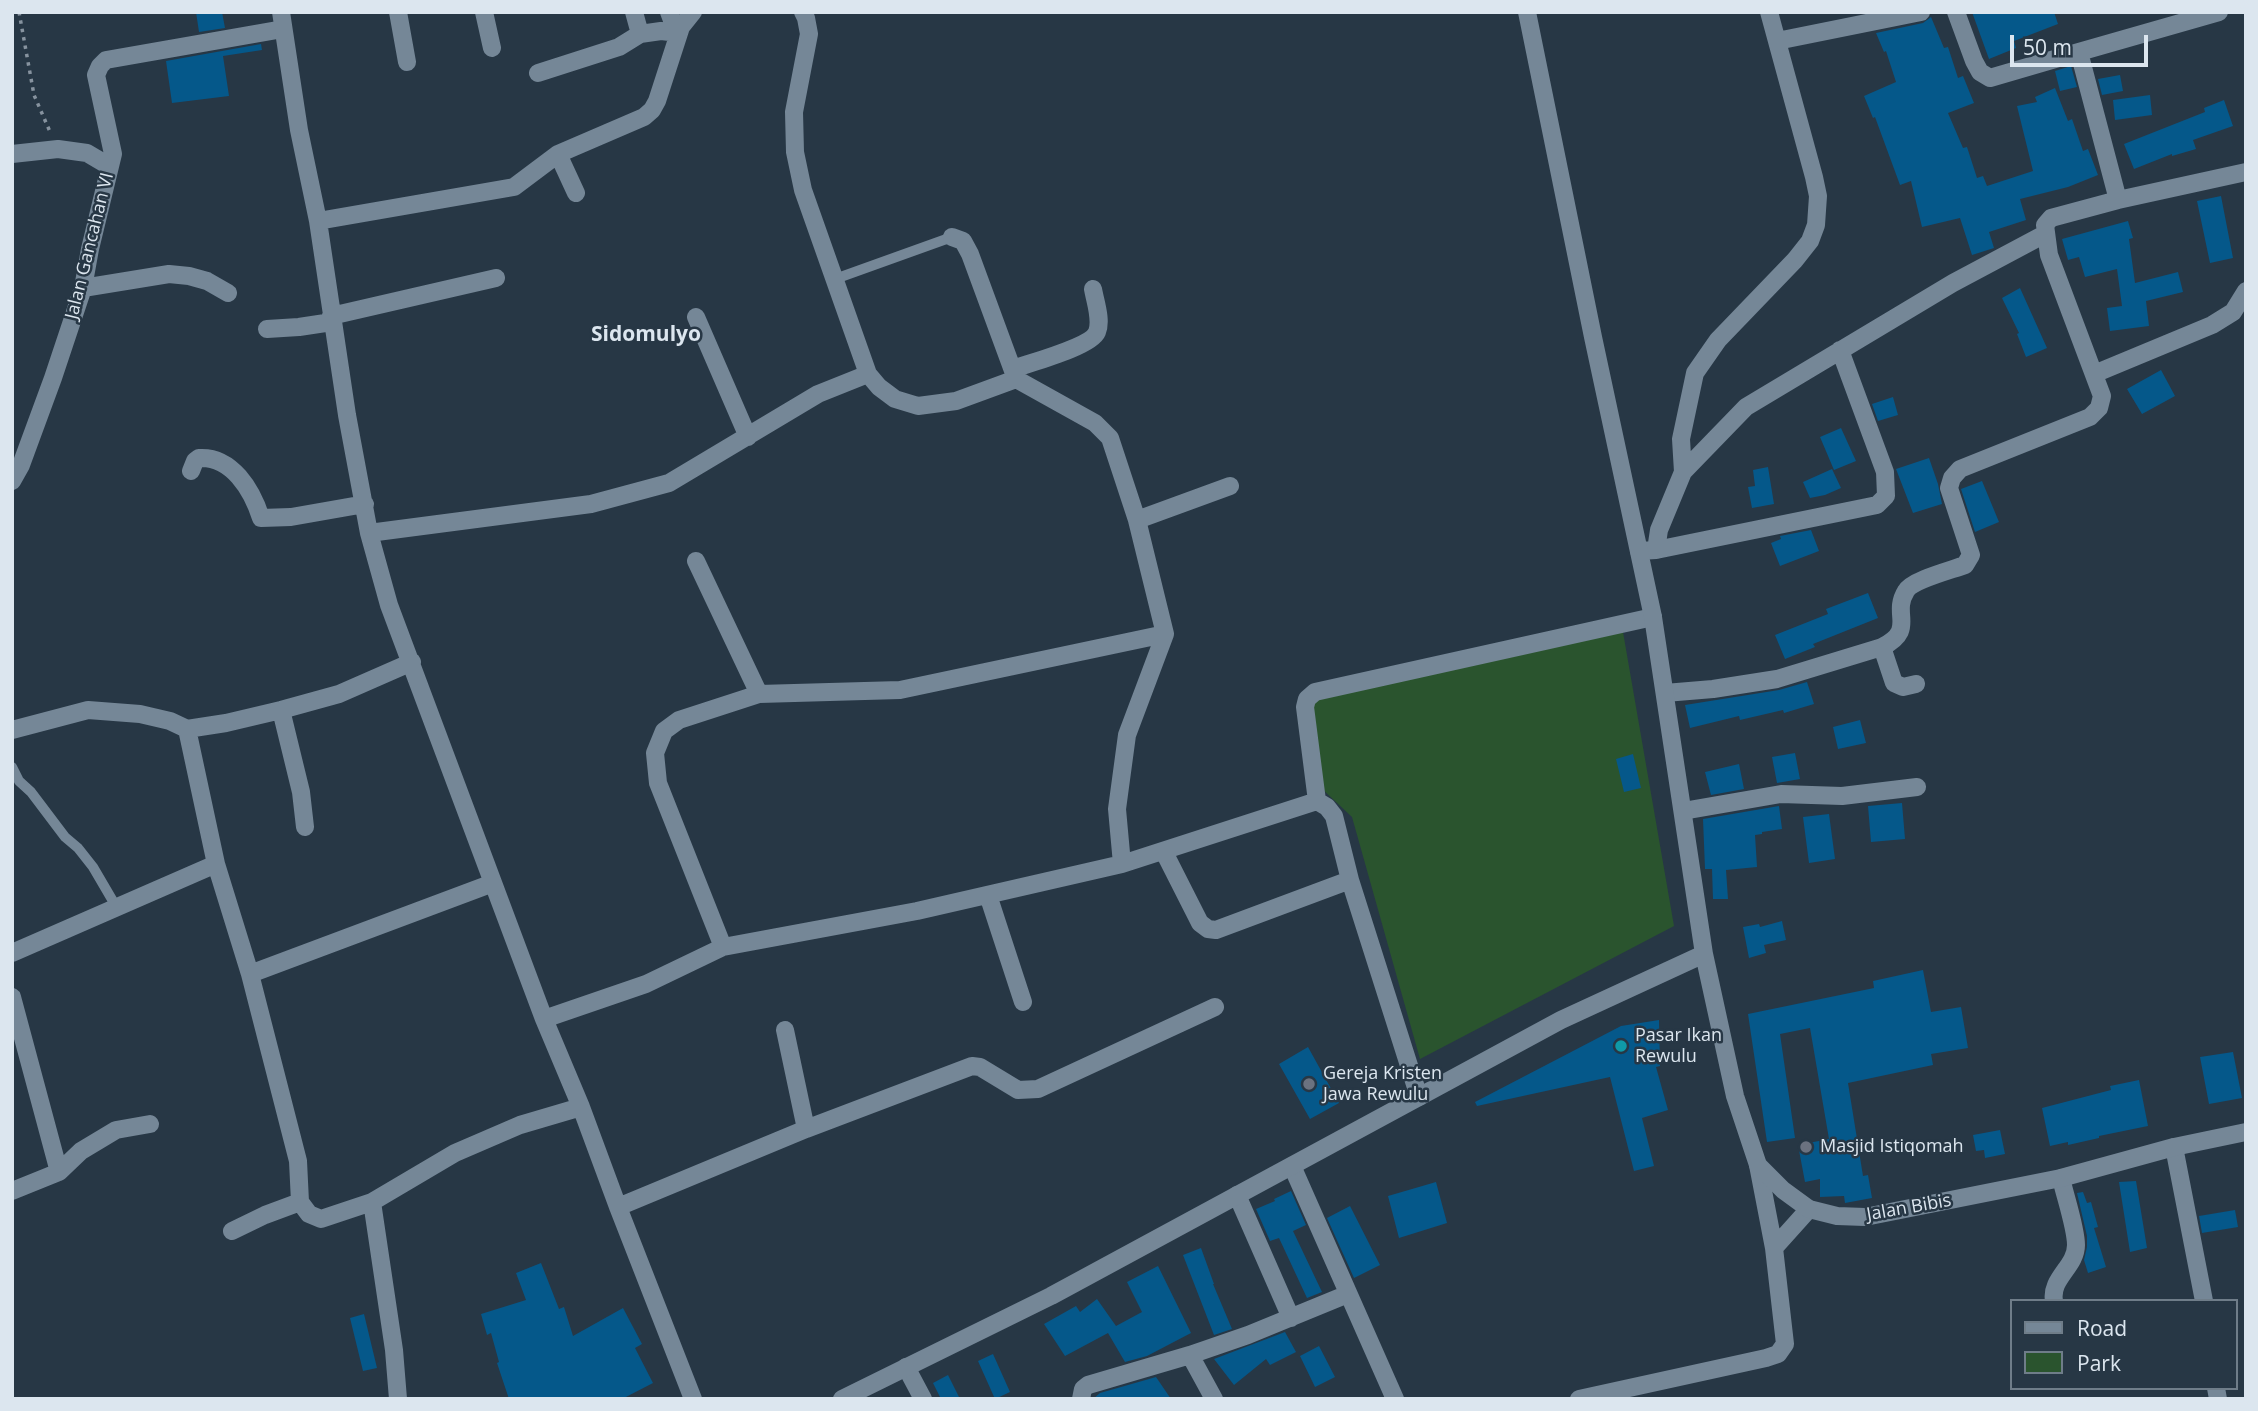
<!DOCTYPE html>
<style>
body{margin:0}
#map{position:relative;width:2258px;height:1411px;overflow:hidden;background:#273745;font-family:"Open Sans",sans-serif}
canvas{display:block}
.frame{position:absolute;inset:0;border:14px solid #dce6ef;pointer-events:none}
.legend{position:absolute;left:2010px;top:1299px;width:228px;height:91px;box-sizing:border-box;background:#273745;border:2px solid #6f7d89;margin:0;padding:9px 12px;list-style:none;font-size:21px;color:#dce6ef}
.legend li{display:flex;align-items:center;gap:14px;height:35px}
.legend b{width:35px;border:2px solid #6f7d89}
.scale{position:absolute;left:2010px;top:35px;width:138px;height:32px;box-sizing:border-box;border:4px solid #dce6ef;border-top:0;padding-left:9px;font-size:21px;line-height:24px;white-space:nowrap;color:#dce6ef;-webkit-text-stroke:5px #273745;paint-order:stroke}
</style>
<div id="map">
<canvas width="2258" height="1411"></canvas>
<div class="frame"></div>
<ul class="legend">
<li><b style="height:9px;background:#758797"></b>Road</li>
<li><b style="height:19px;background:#2a542e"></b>Park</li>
</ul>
<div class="scale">50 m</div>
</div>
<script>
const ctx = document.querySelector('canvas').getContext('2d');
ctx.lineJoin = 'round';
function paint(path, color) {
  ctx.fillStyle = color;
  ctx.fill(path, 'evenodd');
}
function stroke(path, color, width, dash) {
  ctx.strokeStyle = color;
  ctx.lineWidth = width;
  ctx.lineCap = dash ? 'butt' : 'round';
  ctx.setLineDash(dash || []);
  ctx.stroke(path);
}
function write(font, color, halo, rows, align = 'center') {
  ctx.font = font + ' "Open Sans",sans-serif';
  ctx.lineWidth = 5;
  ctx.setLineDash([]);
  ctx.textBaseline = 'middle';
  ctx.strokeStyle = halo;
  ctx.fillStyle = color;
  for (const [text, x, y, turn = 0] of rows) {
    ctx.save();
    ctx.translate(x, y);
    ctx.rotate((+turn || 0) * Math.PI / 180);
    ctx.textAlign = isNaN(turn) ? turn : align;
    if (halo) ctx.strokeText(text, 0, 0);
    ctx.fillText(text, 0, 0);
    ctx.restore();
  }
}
paint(new Path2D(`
 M1623,632L1674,926L1420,1059L1352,817L1319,786L1303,703Z`), '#2a542e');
paint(new Path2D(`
 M196,12H222L225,28L199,32Z
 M1972,12H2054L2058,24L2014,41L2016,48L1989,59Z
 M1931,17L1944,48L1948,47L1958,78L1963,76L1974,103L1948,113L1963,148L1967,147L1977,178L1983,176L1987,186L2033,171L2017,106L2037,102L2035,97L2055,88L2068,121L2072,119L2083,151L2088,149L2098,175L2068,187L2020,199L2026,220L1989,232L1994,248L1972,255L1960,218L1922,227L1911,181L1900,185L1875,117L1873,118L1864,96L1896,82L1886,51L1884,52L1876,33L1923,23Z
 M261,44L262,50L223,56L229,96L172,103L166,61Z
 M2071,66L2077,87L2060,91L2055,71Z
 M2120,75L2123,91L2102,95L2098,79Z
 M2150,95L2152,115L2115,120L2113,100Z
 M2224,100L2233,126L2193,140L2196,149L2172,156V154L2134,169L2124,144L2205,112L2204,108Z
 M2221,196L2233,258L2210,263L2197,201Z
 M2128,221L2133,238L2129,239L2135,283L2178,272L2183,292L2146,301L2149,326L2110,331L2107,308L2122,306L2117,269L2085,277L2079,257L2068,260L2062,239Z
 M2020,288L2047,348L2026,357L2017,334L2019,333L2002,298Z
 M2161,370L2175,396L2142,414L2127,389Z
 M1893,397L1898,415L1878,421L1872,404Z
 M1841,428L1856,461L1834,470L1820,437Z
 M1929,458L1938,484L1942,504L1913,513L1896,469Z
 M1768,467L1774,504L1752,508L1748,487L1755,486L1753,470Z
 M1832,469L1841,488L1825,495L1810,498L1803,482Z
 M1982,481L1999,522L1975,532L1961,489Z
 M1811,530L1819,551L1780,566L1771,543L1781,539L1780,536Z
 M1868,593L1878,618L1813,644L1815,647L1785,659L1775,635L1828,614L1826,609Z
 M1807,682L1814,704L1784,713L1783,710L1740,720L1739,716L1690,728L1685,705L1779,690Z
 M1860,720L1866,743L1838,749L1833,727Z
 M1795,753L1800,779L1777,783L1772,757Z
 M1633,754L1641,788L1624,792L1616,759Z
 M1739,764L1744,789L1711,795L1705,772Z
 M1902,803L1905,839L1871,842L1868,806Z
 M1779,806L1782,829L1762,832V834L1755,835L1757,867L1726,870L1728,899H1713L1712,869H1705L1703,819Z
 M1829,814L1835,859L1809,863L1803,817Z
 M1782,921L1786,940L1764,945L1766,953L1749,958L1743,927L1759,924L1760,927Z
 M1923,970L1931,1012L1961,1007L1968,1048L1931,1054L1933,1065L1848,1083L1863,1176L1868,1175L1872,1198L1845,1203L1844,1196L1820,1197V1179L1805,1182L1798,1145L1829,1139L1810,1028L1780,1034L1795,1138L1767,1142L1748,1014L1874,988L1873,981Z
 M1659,1020L1660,1066L1656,1067L1668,1110L1642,1118L1654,1166L1634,1171L1610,1077L1477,1106L1475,1102L1621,1026Z
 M1308,1047L1339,1103L1310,1119L1279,1064Z
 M2233,1052L2242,1098L2209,1104L2200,1057Z
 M2139,1080L2148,1126L2099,1136V1138L2068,1145V1142L2050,1146L2042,1108L2111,1090L2110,1086Z
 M2000,1130L2005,1154L1985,1158L1984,1150L1976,1151L1973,1135Z
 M2136,1181L2147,1248L2130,1252L2119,1182Z
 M1436,1182L1447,1223L1399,1238L1388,1196Z
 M1291,1191L1306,1225L1293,1231L1322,1292L1307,1298L1279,1238L1270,1241L1256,1209L1275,1201L1274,1199Z
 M2083,1192L2087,1203L2091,1202L2098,1227L2094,1228L2106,1267L2088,1273L2084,1260L2087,1247V1236L2077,1193Z
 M1350,1206L1380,1265L1354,1278L1327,1218Z
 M2235,1210L2238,1227L2202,1233L2199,1216Z
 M1201,1248L1214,1284H1213L1232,1329L1214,1335L1183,1255Z
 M541,1263L559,1309L564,1307L573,1336L623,1308L642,1344L635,1348L653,1383L622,1399H509L497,1363L499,1362L491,1333L487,1335L481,1314L526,1300L516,1273Z
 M1158,1266L1191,1333L1147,1356L1125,1362L1108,1333L1065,1356L1044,1324L1076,1306L1080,1312L1097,1299L1116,1326L1142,1312L1127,1282Z
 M364,1314L377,1368L363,1371L350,1318Z
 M1285,1332L1296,1352L1270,1365L1266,1359L1234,1385L1214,1359Z
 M1319,1346L1335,1377L1315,1387L1300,1356Z
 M993,1354L1010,1392L995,1399L978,1361Z
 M948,1375L960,1399H941L933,1383Z
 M1156,1377L1171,1399H1093L1100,1393Z`), '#05588a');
stroke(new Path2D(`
 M19,12L34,95L51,134`), '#87939f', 3.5, [3.5, 5]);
stroke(new Path2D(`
 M835,279L952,237
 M12,767L19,781L31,792L65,837L78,848L93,867L117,908`), '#758797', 10);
stroke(new Path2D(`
 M281,12L299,130L318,221L347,415L369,533L389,605L544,1019L581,1107L618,1207L693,1399
 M398,12L407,62
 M484,12L492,48
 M634,12L640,34
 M669,12L672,20L681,27
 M803,12L806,18L809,34L794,112L795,152L803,190L868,374
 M1956,12L1974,61L1980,72L1990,78L2079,52L2118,200
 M1777,41L1921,12
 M2079,52L2219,12
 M538,73L619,47L640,34L661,31L679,33
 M12,154L58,149L87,153L109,166
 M558,154L576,193
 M318,221L514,187L558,154L644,117L652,110L657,101L681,27L693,12
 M952,237L963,241L970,254L1016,379
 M83,288L169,274L189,276L207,281L228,293
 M331,316L496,278
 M696,317L748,437
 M267,329L299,327L332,322
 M1013,369C1029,363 1091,347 1097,332C1102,320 1095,301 1093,289
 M2094,374L2212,325L2233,312L2246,291
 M191,471L195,461L199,458C232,456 252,490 261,518L291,517L365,504
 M1683,472L1681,439L1695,373L1718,340L1795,260L1810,241L1816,225L1818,196L1814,177L1769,12
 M12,481L21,465L53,378L83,288L90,249L113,154L96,75L100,66L106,60L283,29
 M1137,520L1230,486
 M369,533L591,504L669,483L818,394L868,374L879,387L895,399L918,406L956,401L1016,379L1095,423L1110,438L1137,520L1165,634L1127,735L1117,809L1122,864
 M1656,550L1877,505L1886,496L1885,472L1840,350
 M1639,551L1656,550L1659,530L1683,472L1746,407L1953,283L2045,234
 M696,561L759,694
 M1882,647L1894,683L1903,687L1916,684
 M1665,693L1713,689L1777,679L1882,647C1917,629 1891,615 1906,591C1912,580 1952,570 1965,565L1971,555L1949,488L1952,478L1960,469L2090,417L2099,408L2102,396L2049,255L2045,225L2051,218L2118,200L2246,172
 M281,710L301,792L305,827
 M187,729L216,864L250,974L298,1161L300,1202L309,1214L321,1219L372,1202L455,1153L520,1125L581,1107
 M12,730L88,710L140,714L170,721L187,729L226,723L281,710L339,694L412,662
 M1317,801L1305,707L1307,699L1315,692L1653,617
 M1683,811L1781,794L1842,796L1917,787
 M1164,852L1200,923L1208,929L1216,930L1350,880
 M988,895L1023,1002
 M723,947L658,783L655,753L664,731L679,720L759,694L900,690L1165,634
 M12,953L216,864
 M250,974L493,883
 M12,997L59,1172
 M544,1019L646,984L723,947L917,911L1122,864L1317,801L1327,807L1334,816L1350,880L1419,1097
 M785,1030L806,1129
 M2174,1147L2204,1301
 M1758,1165L1774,1248
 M1292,1166L1395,1399
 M12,1191L59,1172L81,1151L116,1130L150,1124
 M1237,1195L1291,1318
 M372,1202L394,1350L398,1399
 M618,1207L806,1129L972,1066L980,1067L1018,1090L1038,1089L1215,1007
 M232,1231L265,1215L300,1202
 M2054,1301C2050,1278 2076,1267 2076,1245C2076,1228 2065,1196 2061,1178
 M1190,1355L1214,1399
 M906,1367L923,1399
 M2216,1388L2218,1399
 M1081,1399L1083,1389L1088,1385L1190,1355L1248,1335L1348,1294
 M1579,1399L1766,1358L1778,1354L1785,1344L1774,1248L1809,1209`), '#758797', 18);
stroke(new Path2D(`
 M1527,12L1593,337L1653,617L1704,954L1735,1096L1758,1165L1783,1190L1809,1209L1837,1216L1865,1217L2061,1178L2174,1147L2246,1132
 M842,1399L1051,1296L1561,1020L1704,954`), '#758797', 18);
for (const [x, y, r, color] of [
 [1621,1046,7,"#0f9aa8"],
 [1309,1084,7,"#6b7280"],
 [1806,1147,7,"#6b7280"]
]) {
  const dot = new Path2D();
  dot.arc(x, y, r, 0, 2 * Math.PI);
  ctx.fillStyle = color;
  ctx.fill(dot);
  stroke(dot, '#273745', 2.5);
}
write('18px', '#dce6ef', '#273745', [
 ["Jalan Gancahan VI",90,246,-76],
 ["Jalan Bibis",1909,1208,-10]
]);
write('18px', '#dce6ef', '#273745', [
 ["Pasar Ikan",1635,1036],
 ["Rewulu",1635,1057],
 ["Gereja Kristen",1323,1074],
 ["Jawa Rewulu",1323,1095],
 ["Masjid Istiqomah",1820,1147]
], 'left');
write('bold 21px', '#dce6ef', '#273745', [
 ["Sidomulyo",646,335]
]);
</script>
